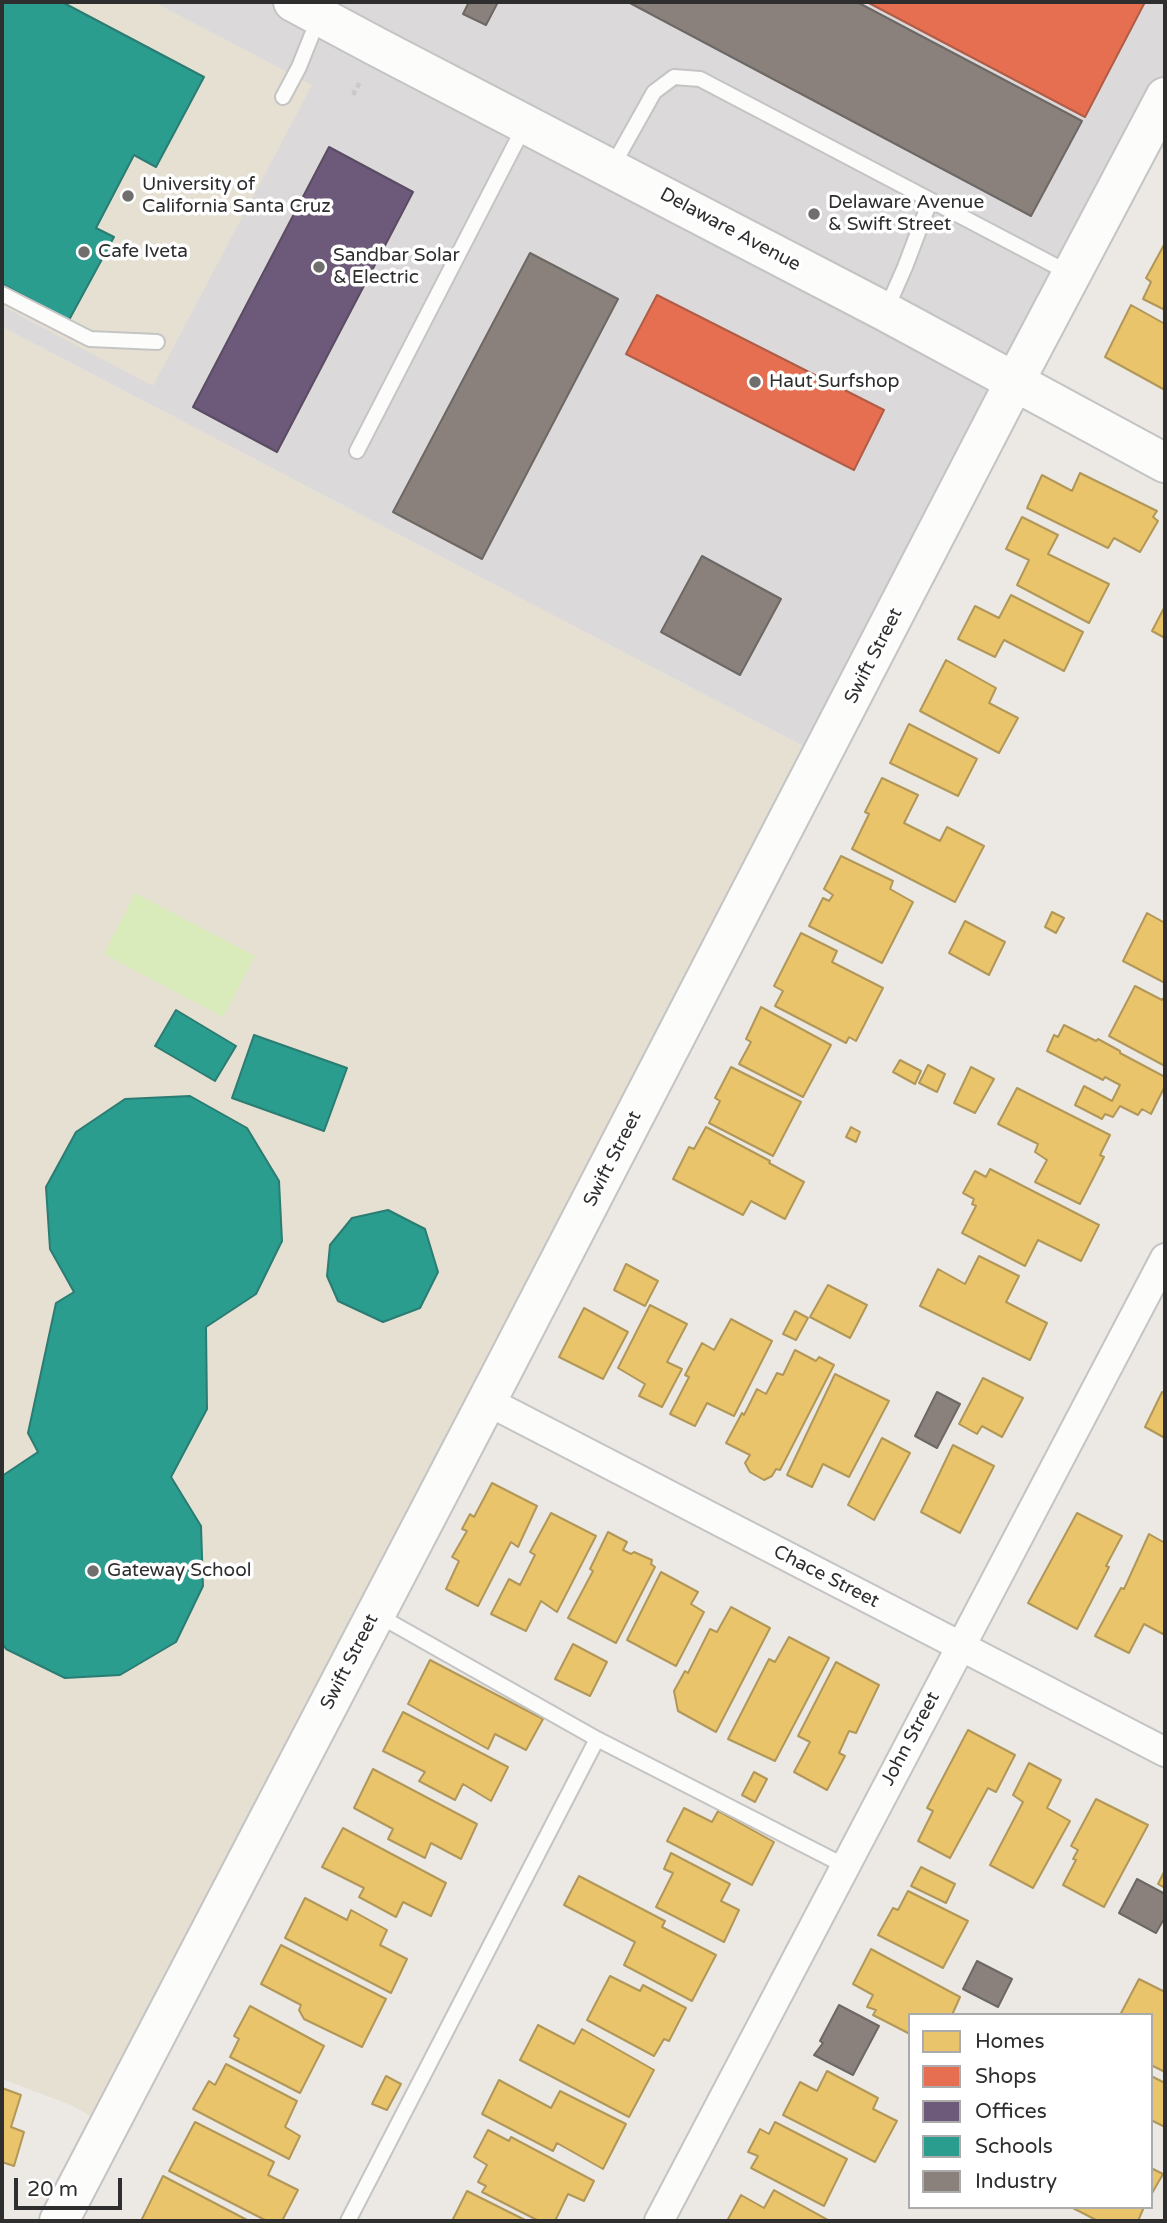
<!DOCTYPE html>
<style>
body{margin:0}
#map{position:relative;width:1167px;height:2223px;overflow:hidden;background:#ece8e4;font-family:"Varela Round",sans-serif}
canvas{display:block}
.frame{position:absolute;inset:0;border:4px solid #2e2e2e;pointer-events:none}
.legend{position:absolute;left:908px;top:2013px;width:245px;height:196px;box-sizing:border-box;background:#fff;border:2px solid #ababab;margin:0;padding:9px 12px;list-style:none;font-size:21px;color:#2e2e2e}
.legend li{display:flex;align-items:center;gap:14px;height:35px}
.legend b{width:35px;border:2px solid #ababab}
.scale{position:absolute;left:14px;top:2178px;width:108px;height:32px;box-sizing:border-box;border:4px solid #2e2e2e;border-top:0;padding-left:9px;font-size:21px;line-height:24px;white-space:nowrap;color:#2e2e2e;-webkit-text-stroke:5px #fff;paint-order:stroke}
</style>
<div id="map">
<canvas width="1167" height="2223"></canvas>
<div class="frame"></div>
<ul class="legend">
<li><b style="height:19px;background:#e9c46a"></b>Homes</li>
<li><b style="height:19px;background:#e76f51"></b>Shops</li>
<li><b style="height:19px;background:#6d597a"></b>Offices</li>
<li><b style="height:19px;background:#2a9d8f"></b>Schools</li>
<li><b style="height:19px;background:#8a817c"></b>Industry</li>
</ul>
<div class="scale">20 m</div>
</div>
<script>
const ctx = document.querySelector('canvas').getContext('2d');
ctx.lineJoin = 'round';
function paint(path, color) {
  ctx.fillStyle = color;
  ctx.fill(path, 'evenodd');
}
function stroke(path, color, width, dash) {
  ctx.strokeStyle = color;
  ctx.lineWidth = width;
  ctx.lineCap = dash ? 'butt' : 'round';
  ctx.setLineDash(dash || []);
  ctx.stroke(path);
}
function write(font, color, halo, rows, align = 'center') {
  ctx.font = font + ' "Varela Round",sans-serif';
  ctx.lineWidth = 7;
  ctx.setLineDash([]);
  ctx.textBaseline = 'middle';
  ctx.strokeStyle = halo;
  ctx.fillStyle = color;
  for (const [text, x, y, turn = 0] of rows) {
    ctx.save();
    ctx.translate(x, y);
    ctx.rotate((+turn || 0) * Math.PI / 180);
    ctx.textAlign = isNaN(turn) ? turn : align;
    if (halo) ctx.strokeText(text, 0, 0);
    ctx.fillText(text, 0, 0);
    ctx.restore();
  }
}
paint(new Path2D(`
 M2,2H1165V85L818,754L2,327Z`), '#dcd9db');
paint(new Path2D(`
 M2,2H154L312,85L153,386L2,306Z
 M2,327L818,754L108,2126L71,2105L2,2079Z`), '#e6e0d3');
paint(new Path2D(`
 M135,893L255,956L223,1017L104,954Z`), '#d9eabb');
const homes = new Path2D(`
 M1165,243V310L1143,299L1151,282L1146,278Z
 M1131,305L1165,324V390L1105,357Z
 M1080,473L1157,511L1153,517L1158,521L1140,552L1114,538L1108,548L1027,508L1042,475L1072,491Z
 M1022,517L1058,535L1048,554L1109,584L1089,623L1017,585L1029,560L1006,549Z
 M1011,595L1083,632L1064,671L1004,640L995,657L958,639L975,606L999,618Z
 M1165,606V638L1152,631Z
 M946,660L996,688L989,703L1018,718L999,753L920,711Z
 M909,724L977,759L958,796L890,763Z
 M882,778L918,795L904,823L940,841L947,827L984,846L955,902L852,849L869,814L865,812Z
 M841,856L893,881L890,889L913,902L882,963L809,926L823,898L829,901L833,895L824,889Z
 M1052,912L1064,918L1056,933L1045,927Z
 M1147,913L1165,923V983L1123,961Z
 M965,921L1005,942L989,975L949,953Z
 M801,933L837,951L832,962L883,988L856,1041L849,1037L846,1043L775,1006L783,991L774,986Z
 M1135,986L1162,1000L1165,996V1066L1109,1036Z
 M761,1007L831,1045L803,1097L739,1064L751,1042L746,1039Z
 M1064,1025L1096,1041L1098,1039L1120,1051V1053L1165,1077V1086L1151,1114L1142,1109L1138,1115L1120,1106L1113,1117L1105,1114L1102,1119L1075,1105L1084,1086L1112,1101L1120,1085L1105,1077L1103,1080L1047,1051L1054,1035L1058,1037Z
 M900,1060L921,1071L915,1084L893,1072Z
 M928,1065L945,1074L937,1092L919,1083Z
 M731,1067L801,1102L773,1156L709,1123L720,1101L715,1098Z
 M971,1067L994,1079L975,1113L954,1103Z
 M1017,1088L1110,1135L1100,1155L1104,1157L1080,1204L1035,1182L1047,1160L1035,1152L1038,1144L998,1124Z
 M706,1127L770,1161L769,1163L804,1182L785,1219L751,1201L743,1215L673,1179L689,1147L694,1149Z
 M851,1127L860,1132L856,1142L846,1137Z
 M990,1169L1099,1225L1081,1261L1038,1240L1025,1266L962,1233L976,1206L972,1204L974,1199L963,1193L975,1171L986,1177Z
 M979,1256L1019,1276L1006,1302L1047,1323L1030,1360L920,1306L938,1269L965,1284Z
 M626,1264L658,1281L645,1306L614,1290Z
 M828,1285L867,1305L850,1338L810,1317Z
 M650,1305L687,1324L667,1362L682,1369L662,1407L639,1396L645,1384L618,1368Z
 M584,1308L628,1332L603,1379L559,1357Z
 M795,1311L808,1318L796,1340L783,1334Z
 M731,1319L772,1341L734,1416L707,1403L695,1426L670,1414L689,1377L685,1375L702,1343L714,1350Z
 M795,1350L816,1361L819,1357L834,1365L780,1470L776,1469L772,1476L764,1480L750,1472L745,1463L750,1455L726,1443L742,1413L744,1415L757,1389L766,1394L777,1373L783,1375Z
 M835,1374L889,1401L849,1477L823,1464L812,1487L787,1475Z
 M983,1378L1023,1398L1002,1437L982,1426L977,1434L959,1424Z
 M1162,1392L1165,1393V1438L1145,1427Z
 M882,1438L910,1453L874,1520L848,1505Z
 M953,1445L994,1466L960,1533L921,1512Z
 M492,1483L537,1506L518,1547L511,1542L478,1606L446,1589L459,1561L452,1557L467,1531L462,1529L470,1514L474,1517Z
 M551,1513L596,1536L557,1612L541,1601L526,1631L491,1614L509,1579L520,1585L535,1555L530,1552Z
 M1077,1513L1122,1536L1106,1566L1109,1567L1077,1629L1028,1603Z
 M608,1532L627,1542L623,1550L631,1554L634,1552L652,1560L651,1564L655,1567L616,1643L568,1618L593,1571L590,1569Z
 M1149,1534L1165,1543V1630L1163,1634L1144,1624L1129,1653L1095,1636L1121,1588L1124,1589Z
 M661,1572L698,1592L691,1604L704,1612L676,1666L627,1640Z
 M731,1607L770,1628L716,1732L678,1711L674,1691L685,1671L688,1673L710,1629L717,1632Z
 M789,1637L829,1658L775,1761L728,1739L769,1659L775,1662Z
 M573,1644L607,1662L590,1696L555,1679Z
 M430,1660L543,1719L526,1750L495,1734L488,1749L408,1704Z
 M836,1662L879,1685L856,1733L849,1731L839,1753L845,1756L827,1790L794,1772L810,1742L798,1736Z
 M403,1712L508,1767L491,1801L463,1784L455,1800L419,1781L425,1772L383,1751Z
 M968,1730L1015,1755L996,1792L988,1788L950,1858L918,1841L933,1811L927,1808Z
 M1029,1763L1061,1780L1047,1808L1070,1821L1033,1888L990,1865L1023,1802L1013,1795Z
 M373,1769L477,1824L461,1859L431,1843L425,1858L388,1839L393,1829L354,1808Z
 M754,1772L767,1779L755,1802L742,1795Z
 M1096,1799L1148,1825L1104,1907L1063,1885L1076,1860L1073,1859L1078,1850L1071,1846Z
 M684,1808L712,1822L718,1811L774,1842L752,1885L667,1841Z
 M343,1828L446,1883L431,1916L403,1902L396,1917L359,1897L364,1888L322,1867Z
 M671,1853L730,1884L721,1901L739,1910L724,1942L656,1907L673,1873L664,1869Z
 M921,1867L955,1884L946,1903L911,1886Z
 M1165,1870V1888L1158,1884Z
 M579,1876L665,1921L662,1927L716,1955L692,2001L624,1965L635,1942L564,1905Z
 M908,1891L968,1921L943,1968L878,1935L893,1908L898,1910Z
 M305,1898L347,1920L351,1910L387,1930L380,1945L407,1959L391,1993L285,1938Z
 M281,1945L386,1999L362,2047L304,2019L299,2010L301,2005L261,1984Z
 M871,1949L960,1997L952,2015H910V2034L873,2015L876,2010L867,2007L873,1995L853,1984Z
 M610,1976L640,1991L643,1985L686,2008L669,2041L664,2039L654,2056L587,2020Z
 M1139,1979L1165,1992V2072L1151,2065V2015H1120Z
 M250,2006L324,2046L300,2093L230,2057L239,2039L234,2036Z
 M538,2025L574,2044L582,2029L654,2070L629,2117L520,2060Z
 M226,2064L297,2101L285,2127L300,2136L289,2159L193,2109L209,2081L215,2085Z
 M827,2071L878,2098L873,2109L897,2121L875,2162L783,2115L800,2082L817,2091Z
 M386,2076L401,2084L387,2110L372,2104Z
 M1151,2076L1165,2083V2127L1151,2120Z
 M499,2080L551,2108L560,2091L626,2124L603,2169L557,2143L553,2151L482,2114Z
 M2,2088L21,2095L11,2127L24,2132L14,2166L2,2162Z
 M195,2122L274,2162L268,2175L298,2190L282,2221H267L169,2171Z
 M775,2122L847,2159L824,2206L751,2168L758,2156L748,2152L760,2129L769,2134Z
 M488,2130L509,2141L511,2137L594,2181L584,2201L568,2194L555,2221H539L482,2192L486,2186L478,2182L487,2165L474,2157Z
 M1151,2168L1163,2174L1151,2195Z
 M163,2176L249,2221H141Z
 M774,2190L830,2221H727L741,2195L764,2208Z
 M467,2191L527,2221H452Z
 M1071,2207H1144L1138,2221H1098Z`);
paint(homes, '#e9c46a');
stroke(homes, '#b19758', 2);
const shops = new Path2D(`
 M867,2H1145L1085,117Z
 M657,295L884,410L854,470L626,354Z`);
paint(shops, '#e76f51');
stroke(shops, '#b05c46', 2);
const offices = new Path2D(`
 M329,147L413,192L277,452L193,407Z`);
paint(offices, '#6d597a');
stroke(offices, '#5a4c63', 2);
const schools = new Path2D(`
 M2,2H62L204,77L156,167L134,155L96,228L114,237L69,320L2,284Z
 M176,1010L236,1046L215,1081L155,1046Z
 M254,1035L347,1068L324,1131L232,1098Z
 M190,1096L247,1128L279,1181L282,1241L256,1294L206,1327L207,1409L171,1477L201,1526L203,1586L176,1642L120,1675L65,1678L6,1649L2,1643V1476L38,1452L28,1433L56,1303L74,1292L50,1249L46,1187L76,1132L125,1099Z
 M388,1210L425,1229L438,1272L420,1308L383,1322L338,1301L327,1276L330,1245L352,1218Z`);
paint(schools, '#2a9d8f');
stroke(schools, '#2b7c72', 2);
const industry = new Path2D(`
 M469,2H498L486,25L463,14Z
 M628,2H857L1082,121L1031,216Z
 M530,253L618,299L482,559L393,512Z
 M702,556L781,599L740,675L661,632Z
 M937,1392L960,1404L937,1448L915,1436Z
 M1137,1879L1165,1894V1917L1156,1933L1119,1913Z
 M977,1961L1012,1979L998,2007L963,1989Z
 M839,2005L879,2026L853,2075L814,2055L823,2043L820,2041Z`);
paint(industry, '#8a817c');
stroke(industry, '#6e6865', 2);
const lane = new Path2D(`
 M283,97L299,67L319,17
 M612,167L654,92L674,77L700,79L1069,273
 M2,294L90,339L157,342
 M886,310L905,267L930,201
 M357,451L525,125
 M376,1614L597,1739L845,1866
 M348,2221L597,1739`);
const street = new Path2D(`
 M487,1401L1165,1752
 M659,2221L1165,1258`);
const secondary = new Path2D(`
 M293,2L379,48L886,312L1165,463
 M59,2221L503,1370L1015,381L1165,97`);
stroke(lane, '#c5c4c5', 18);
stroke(street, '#c5c4c5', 32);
stroke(secondary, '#c5c4c5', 42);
stroke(new Path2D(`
 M353,95L361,80`), '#c9c9c8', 4.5, [5, 3.5]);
stroke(lane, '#fcfcfb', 14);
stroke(street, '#fcfcfb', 28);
stroke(secondary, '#fcfcfb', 38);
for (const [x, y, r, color] of [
 [128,196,7,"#706f6e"],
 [814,214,7,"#706f6e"],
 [84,252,7,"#706f6e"],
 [319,267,7,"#706f6e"],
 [755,382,7,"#706f6e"],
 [93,1571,7,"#706f6e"]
]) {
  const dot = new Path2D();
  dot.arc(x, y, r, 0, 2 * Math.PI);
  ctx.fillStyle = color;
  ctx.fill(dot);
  stroke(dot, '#fff', 2.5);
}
write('19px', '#2e2e2e', '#fff', [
 ["University of",142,185],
 ["California Santa Cruz",142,207],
 ["Delaware Avenue",828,203],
 ["& Swift Street",828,225],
 ["Cafe Iveta",98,252],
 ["Sandbar Solar",333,256],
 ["& Electric",333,278],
 ["Haut Surfshop",769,382],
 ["Gateway School",107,1571]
], 'left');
write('19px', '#2e2e2e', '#fff', [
 ["Delaware Avenue",730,230,28],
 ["Swift Street",874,656,-63],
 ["Swift Street",613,1159,-63],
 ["Chace Street",826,1577,27],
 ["Swift Street",350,1662,-63],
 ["John Street",911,1739,-62]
]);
</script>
